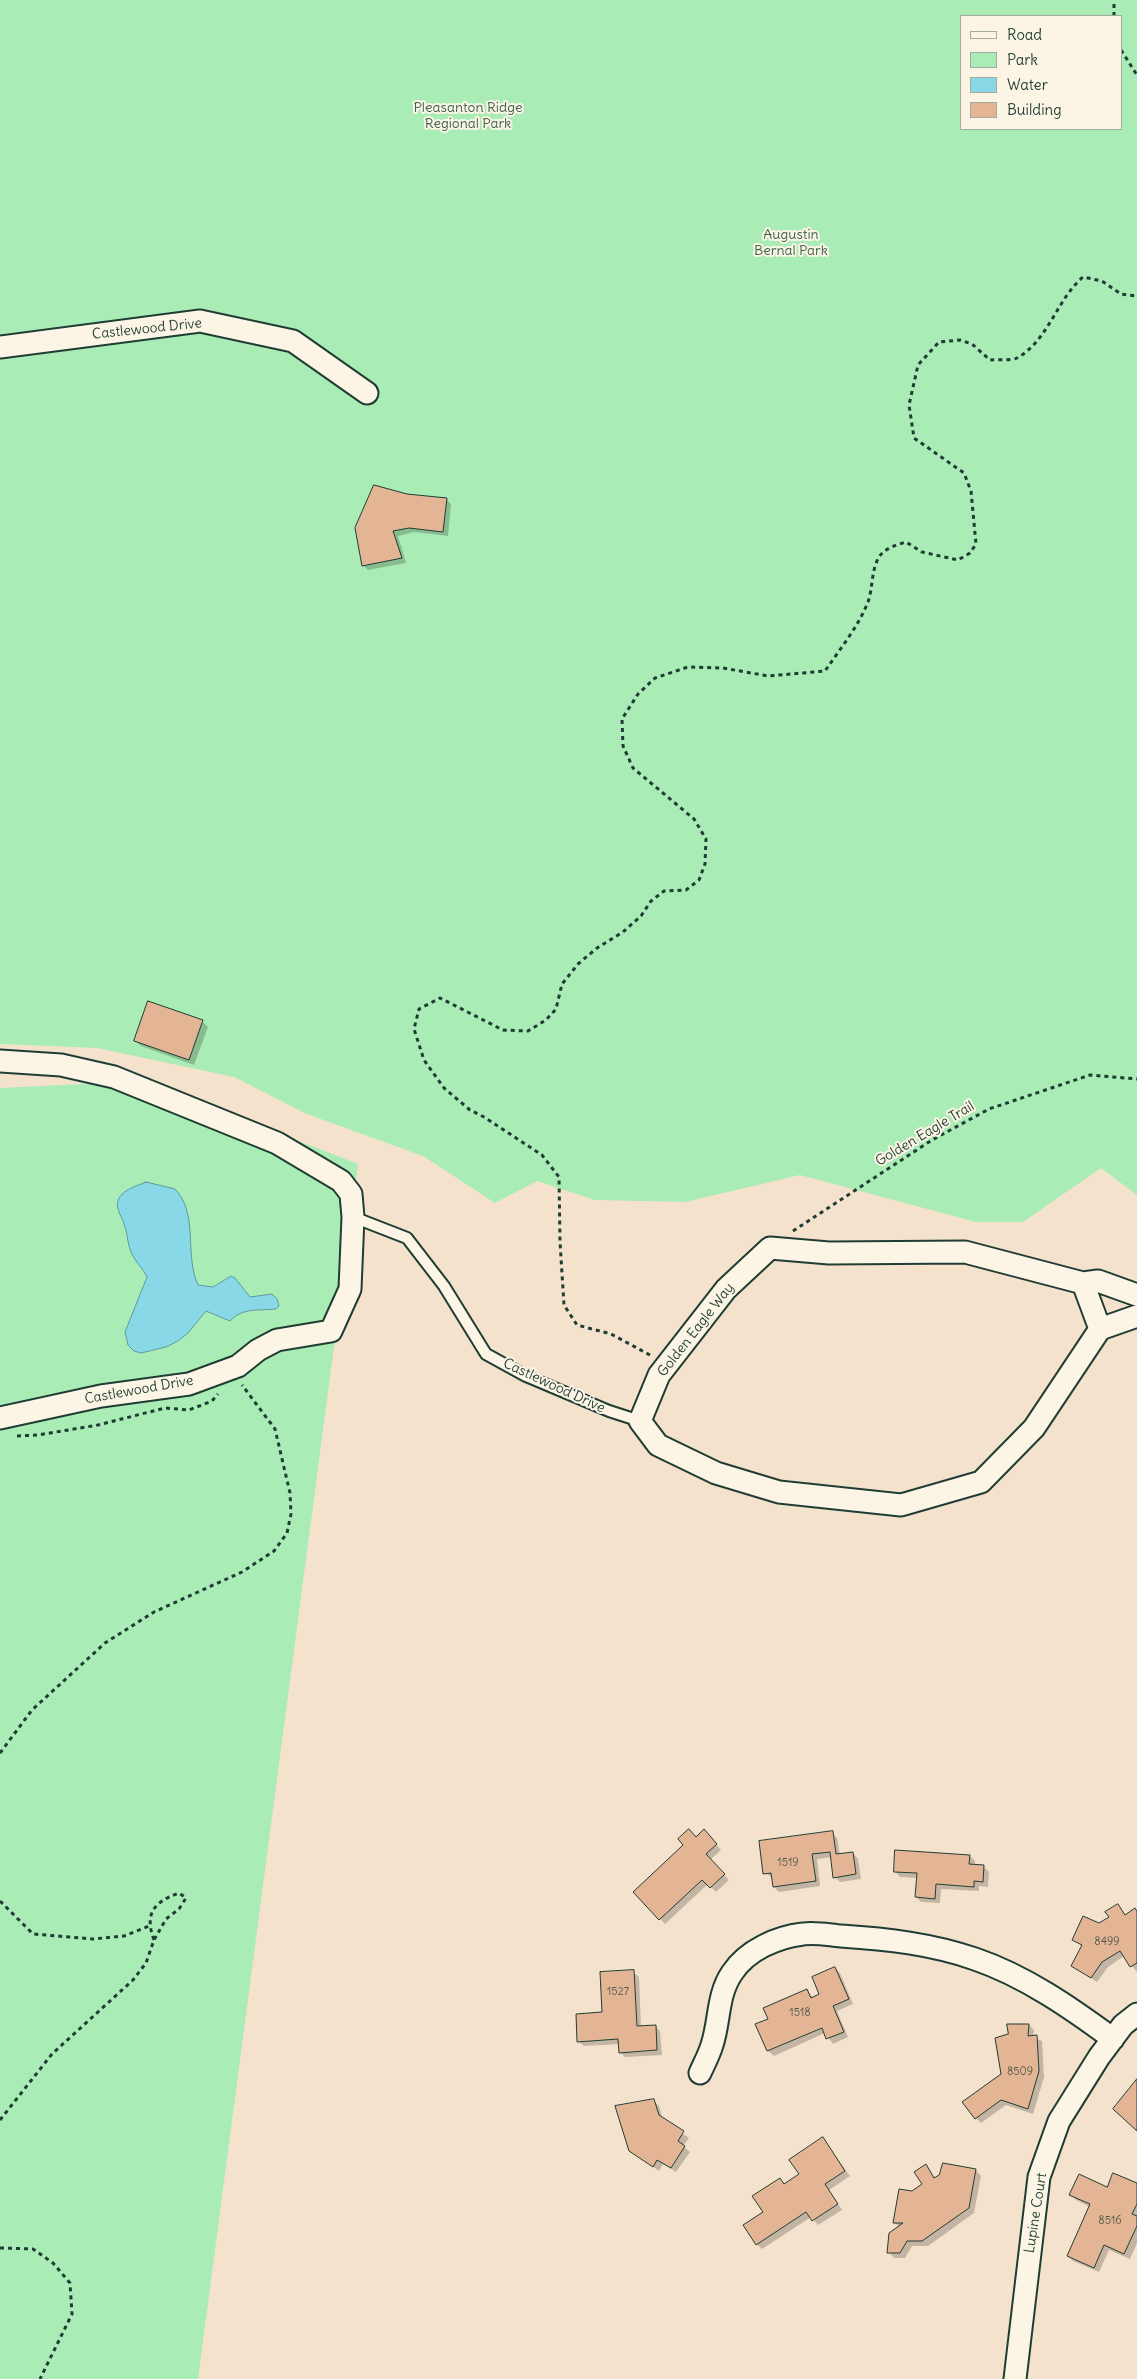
<!DOCTYPE html>
<style>
body{margin:0}
#map{position:relative;width:1137px;height:2379px;overflow:hidden;background:#f5e2cd;font-family:Delius,sans-serif}
canvas{display:block}
.legend{position:absolute;left:960px;top:15px;width:162px;height:115px;box-sizing:border-box;background:#fcf5e5;border:1px solid #a4ab9e;margin:0;padding:6px 9px;list-style:none;font-size:15px;color:#1f3d34}
.legend li{display:flex;align-items:center;gap:10px;height:25px}
.legend b{width:25px;border:1px solid #a4ab9e}
</style>
<div id="map">
<canvas width="1137" height="2379"></canvas>
<ul class="legend">
<li><b style="height:6px;background:#fcf5e5"></b>Road</li>
<li><b style="height:14px;background:#aaecb5"></b>Park</li>
<li><b style="height:14px;background:#89d8e7"></b>Water</li>
<li><b style="height:14px;background:#e4b594"></b>Building</li>
</ul>
</div>
<script>
const ctx = document.querySelector('canvas').getContext('2d');
ctx.lineJoin = 'round';
function paint(path, color) {
  ctx.fillStyle = color;
  ctx.fill(path, 'evenodd');
}
function stroke(path, color, width, dash) {
  ctx.strokeStyle = color;
  ctx.lineWidth = width;
  ctx.lineCap = dash ? 'butt' : 'round';
  ctx.setLineDash(dash || []);
  ctx.stroke(path);
}
function write(font, color, halo, rows, align = 'center') {
  ctx.font = font + ' Delius,sans-serif';
  ctx.lineWidth = 4;
  ctx.setLineDash([]);
  ctx.textBaseline = 'middle';
  ctx.strokeStyle = halo;
  ctx.fillStyle = color;
  for (const [text, x, y, turn = 0] of rows) {
    ctx.save();
    ctx.translate(x, y);
    ctx.rotate((+turn || 0) * Math.PI / 180);
    ctx.textAlign = isNaN(turn) ? turn : align;
    if (halo) ctx.strokeText(text, 0, 0);
    ctx.fillText(text, 0, 0);
    ctx.restore();
  }
}
paint(new Path2D(`
 M0,0H1137V1195L1101,1168L1023,1222H976L800,1175L685,1202L595,1200L537,1181L495,1203L423,1156L307,1114L234,1077L97,1048L0,1044ZM961,16H1121V129H961Z
 M144,1081L358,1164L198,2379H0V1088Z`), '#aaecb5');
const water = new Path2D(`
 M146,1182L175,1189C199,1214 184,1255 198,1285L213,1287L231,1276L235,1278L250,1297L272,1294L277,1299L279,1306L276,1309C259,1311 243,1307 230,1321L206,1311L188,1333L178,1341L166,1347L141,1353L134,1351L128,1345L125,1332L147,1277C143,1268 136,1263 132,1254C127,1244 128,1234 124,1224C123,1219 119,1214 118,1209C114,1192 134,1187 146,1182Z`);
paint(water, '#89d8e7');
stroke(water, '#5f9a9f', 1);
paint(new Path2D(`
 M407,495L446,499L451,504L448,536L414,532L398,536L406,563L368,570L363,565Z
 M202,1021L208,1027L194,1065L141,1046L135,1040Z
 M704,1831L721,1850L710,1860L729,1880L716,1892L708,1884L665,1924L635,1892Z
 M832,1833L837,1838L840,1855L853,1853L858,1859L861,1879L840,1882L835,1877L832,1857L817,1859L820,1886L779,1892L774,1887L773,1878L765,1873Z
 M970,1856L975,1861V1866L984,1867L989,1872L988,1887L979,1886V1891L941,1889L940,1903L921,1902L916,1897L917,1878L900,1877L895,1871Z
 M1118,1905L1126,1916L1137,1912V1972L1124,1956L1108,1967L1097,1982L1072,1966L1083,1947L1074,1940L1110,1917Z
 M835,1968L840,1973L853,2004L837,2011L848,2037L833,2044L825,2033L774,2056L768,2051L757,2025L769,2019L807,1990L813,1998L821,1995Z
 M633,1972L639,1977L641,2027L655,2026L660,2031L662,2055L625,2057L620,2052V2044L584,2046L578,2041L603,2013Z
 M1029,2025L1034,2030L1033,2037L1042,2041L1044,2077L1033,2114L1006,2105L981,2123L976,2118L1002,2074L1010,2035Z
 M654,2101L659,2106L663,2120L689,2138L683,2146L690,2152L676,2172L663,2164L659,2171L630,2150Z
 M823,2139L850,2176L829,2190L842,2210L818,2225L811,2217L762,2249L757,2244L765,2212L780,2180L785,2185L800,2175Z
 M926,2165L935,2178L976,2170L981,2176L974,2213L928,2246H912L905,2258H894L889,2252L899,2227L895,2223L912,2193L924,2184Z
 M1137,2185V2243L1130,2259L1109,2250L1099,2272L1073,2261L1068,2256L1090,2207L1076,2200L1071,2195Z`), '#0003');
const building = new Path2D(`
 M374,485L407,494L447,498L443,532L409,528L393,531L402,558L362,566L355,528Z
 M148,1001L203,1020L189,1060L134,1041Z
 M689,1829L696,1837L704,1829L717,1844L706,1854L725,1874L710,1888L702,1880L659,1920L633,1892L683,1845L678,1839Z
 M833,1831L836,1854L853,1852L856,1874L833,1878L830,1852L812,1854L816,1881L773,1887L771,1873L763,1874L759,1841Z
 M895,1850L970,1855L969,1864L984,1865L983,1882L974,1881V1887L936,1884L935,1899L915,1897L917,1873L894,1872Z
 M1118,1904L1125,1915L1135,1908L1137,1911V1963L1130,1967L1120,1951L1102,1962L1091,1978L1071,1966L1082,1945L1072,1940L1083,1916L1099,1923L1109,1917L1105,1912Z
 M835,1967L849,1999L833,2006L844,2032L826,2039L822,2028L767,2051L755,2024L768,2019L763,2008L807,1989L811,1998L819,1994L812,1977Z
 M634,1970L637,2026L656,2025L657,2050L619,2053L618,2039L577,2042L576,2014L602,2012L600,1972Z
 M1007,2024H1029L1028,2036L1037,2035L1039,2071L1028,2109L1001,2100L975,2119L962,2102L1001,2074L995,2038L1008,2034Z
 M1137,2079V2131L1113,2109Z
 M654,2099L659,2115L684,2131L678,2141L685,2146L671,2168L657,2160L653,2167L629,2151L615,2106Z
 M823,2137L845,2171L825,2184L838,2204L812,2221L806,2212L756,2245L743,2225L763,2212L752,2196L780,2178L784,2184L799,2174L789,2160Z
 M943,2163L976,2169L969,2208L922,2241H907L900,2253H887L889,2233L903,2223H893L899,2189L912,2191L922,2184L914,2172L926,2164L934,2178L939,2175Z
 M1113,2173L1137,2183V2204L1132,2214L1137,2216V2226L1124,2254L1104,2245L1094,2268L1067,2256L1090,2204L1069,2195L1079,2174L1107,2187Z`);
paint(building, '#e4b594');
stroke(building, '#1f3d34', 1);
const service = new Path2D(`
 M353,1217L407,1238L444,1286L486,1354L526,1376L609,1411L640,1421`);
const minor = new Path2D(`
 M0,347L200,321L293,341L367,393
 M0,1061L61,1065L114,1077L277,1143L341,1181L351,1194L353,1217L350,1289L331,1331L277,1340L258,1350L238,1366L189,1384L101,1396L0,1418
 M1083,1283L1098,1281L1137,1295
 M1100,1329L1083,1283L965,1252L829,1253L770,1248L726,1289L659,1375L640,1421L658,1445L716,1473L779,1492L901,1505L981,1482L1034,1428L1100,1329L1137,1316
 M700,2073C704,2064 709,2055 712,2045C720,2021 717,1995 732,1973C747,1950 777,1937 803,1934C815,1932 829,1935 841,1936C887,1939 932,1944 975,1959C1025,1976 1071,2008 1113,2039
 M1015,2379L1039,2177L1059,2121L1099,2057L1123,2025L1137,2014`);
stroke(service, '#1f3d34', 14);
stroke(minor, '#1f3d34', 25);
stroke(new Path2D(`
 M1114,16V0
 M1121,50L1137,75
 M793,1231L932,1140L989,1109L1090,1075L1137,1079
 M650,1355L611,1334L577,1325L564,1305L560,1242L559,1177L542,1155L484,1117L470,1110L444,1088L424,1060L414,1029L419,1009L440,998L503,1030L528,1031L546,1020L556,1009L562,984L578,964L597,948L623,932L641,916L651,901L664,891L686,890L699,880L705,864L706,839L694,819L633,768L623,746L622,719L638,694L655,678L688,667L723,668L768,676L825,671C840,649 858,627 868,602C873,588 871,571 879,557C885,548 896,545 906,542L922,552L958,560L970,553L976,544L971,491L964,473L914,438L909,405L918,365L939,342L960,340L972,344L990,360C998,359 1011,361 1017,358C1048,341 1057,299 1083,277L1102,281L1121,294L1137,296
 M17,1436L38,1435L98,1425L165,1408L189,1410L212,1401L218,1394
 M0,1753L32,1710L105,1643L154,1612L242,1572L274,1551L287,1533L291,1514L290,1493L275,1429L242,1385
 M0,1901L33,1934L93,1939L124,1936L149,1926
 M0,2120L52,2054L133,1980L146,1963L154,1940L166,1919L179,1909L186,1898L179,1893C154,1902 144,1913 154,1940
 M0,2248L33,2249L53,2263L70,2283L72,2314L40,2379`), '#1f3d34', 3, [4, 4]);
stroke(service, '#fcf5e5', 10);
stroke(minor, '#fcf5e5', 21);
write('11px', '#505b4c', null, [
 ["1519",788,1863],
 ["8499",1107,1942],
 ["1527",618,1992],
 ["1518",800,2013],
 ["8509",1020,2072],
 ["8516",1110,2221]
]);
write('14px', '#3b604e', '#fcf5e5', [
 ["Pleasanton Ridge",468,108],
 ["Regional Park",468,124],
 ["Augustin",791,235],
 ["Bernal Park",791,251]
]);
write('14px', '#1f3d34', '#fcf5e5', [
 ["Castlewood Drive",147,329,-6],
 ["Golden Eagle Trail",925,1134,-31],
 ["Golden Eagle Way",696,1330,-52],
 ["Castlewood Drive",554,1386,25],
 ["Castlewood Drive",139,1390,-10],
 ["Lupine Court",1036,2213,-81]
]);
</script>
